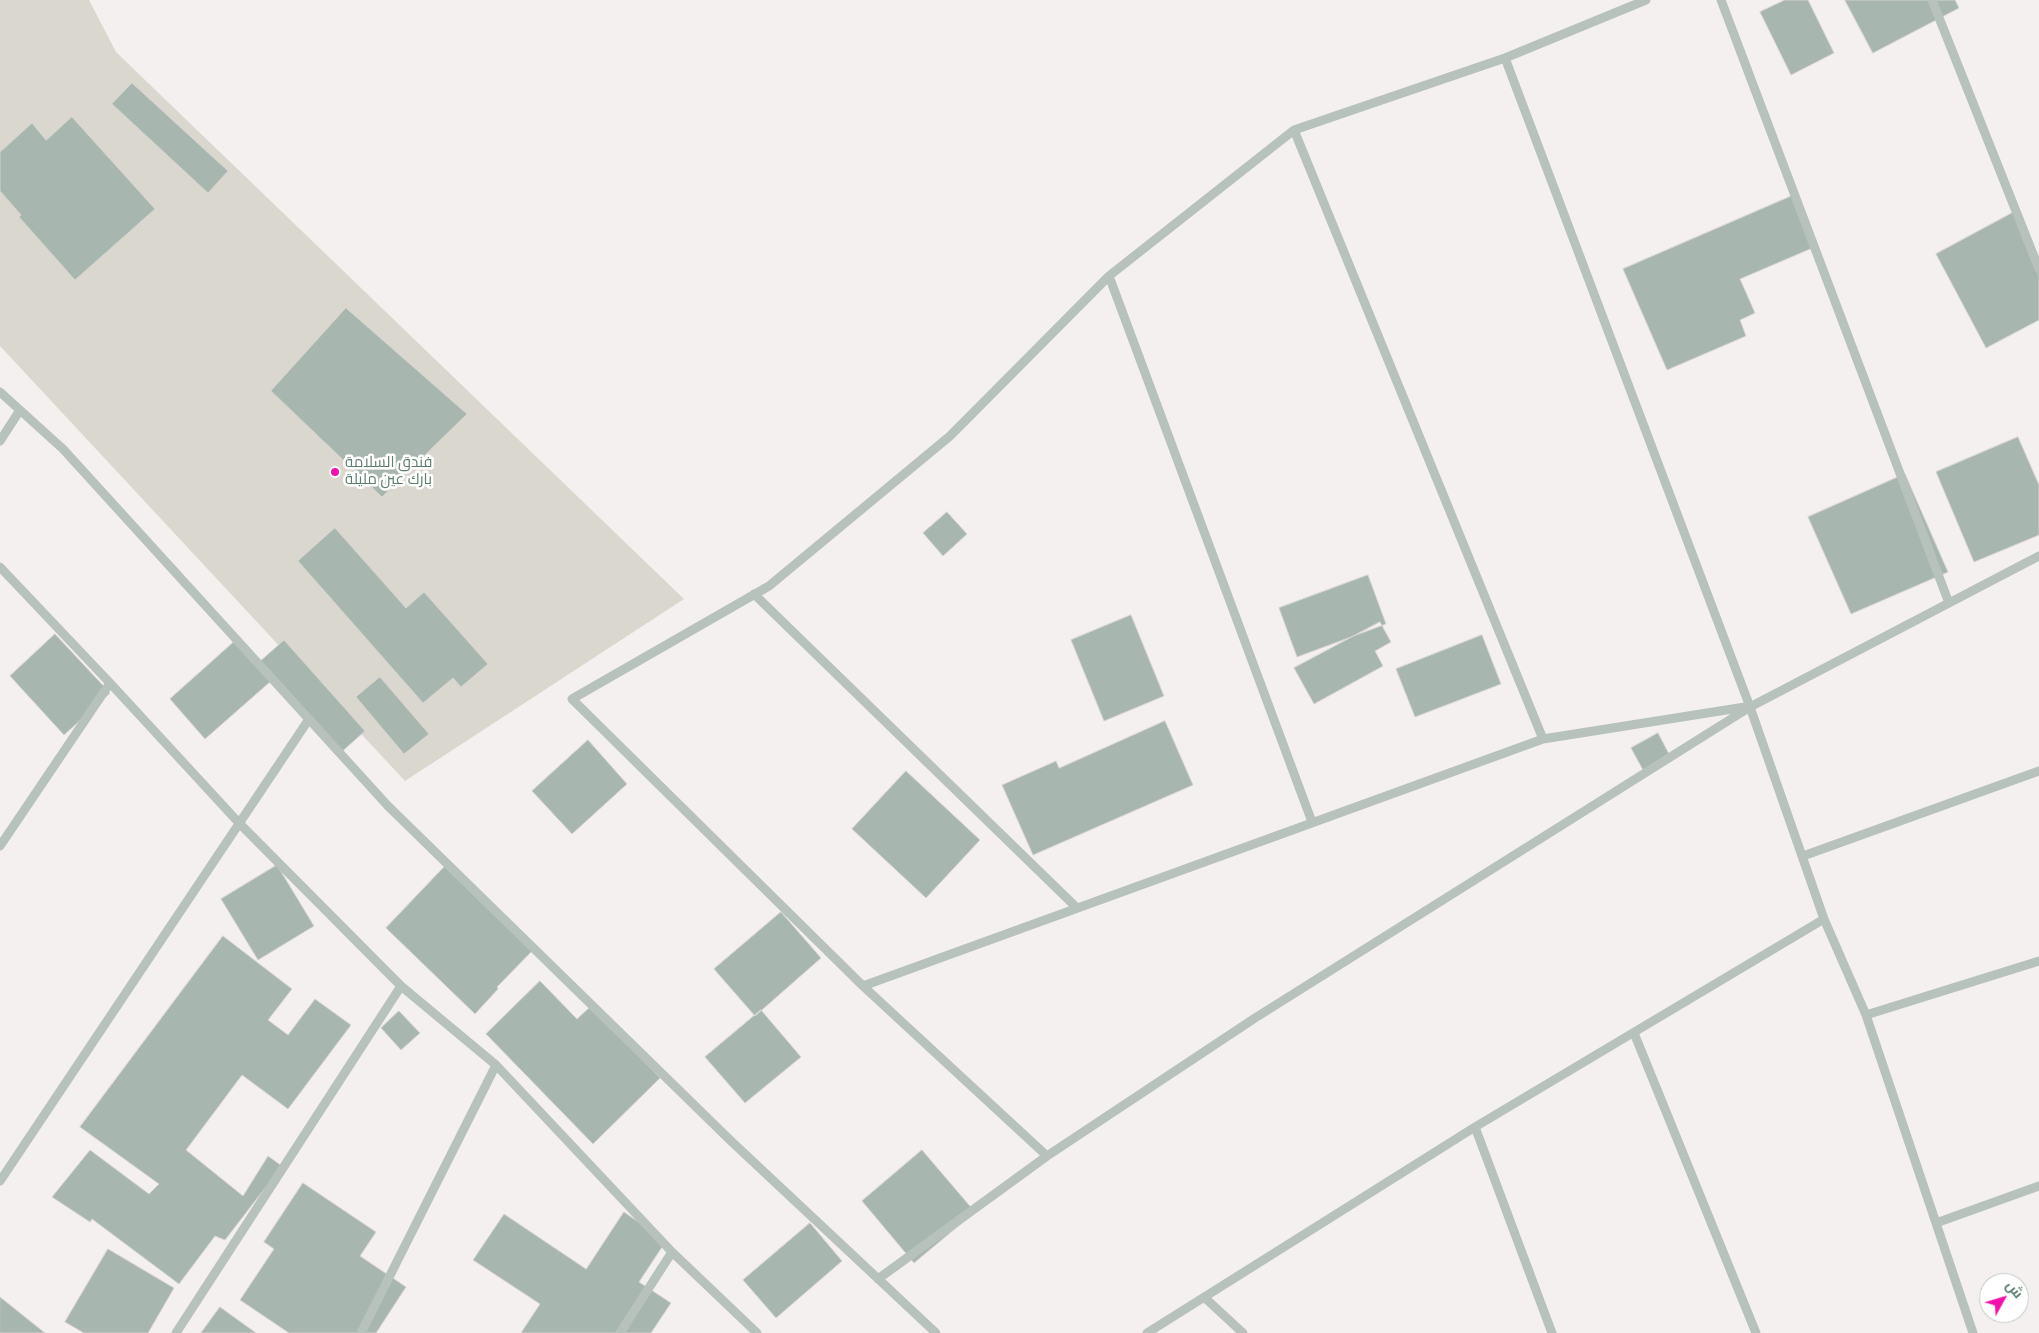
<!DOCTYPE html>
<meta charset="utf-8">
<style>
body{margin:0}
#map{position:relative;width:2039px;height:1333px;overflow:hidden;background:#f5f0f0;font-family:"IBM Plex Sans",Cairo,sans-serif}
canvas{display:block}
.north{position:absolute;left:1979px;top:1273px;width:50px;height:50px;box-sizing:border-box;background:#fff;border:1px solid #becbc5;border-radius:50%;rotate:51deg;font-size:14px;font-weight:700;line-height:20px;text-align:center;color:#5c7e6e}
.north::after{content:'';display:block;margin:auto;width:18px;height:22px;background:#f411ab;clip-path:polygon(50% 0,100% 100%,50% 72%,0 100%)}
</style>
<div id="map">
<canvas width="2039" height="1333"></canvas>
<div class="north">ش</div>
</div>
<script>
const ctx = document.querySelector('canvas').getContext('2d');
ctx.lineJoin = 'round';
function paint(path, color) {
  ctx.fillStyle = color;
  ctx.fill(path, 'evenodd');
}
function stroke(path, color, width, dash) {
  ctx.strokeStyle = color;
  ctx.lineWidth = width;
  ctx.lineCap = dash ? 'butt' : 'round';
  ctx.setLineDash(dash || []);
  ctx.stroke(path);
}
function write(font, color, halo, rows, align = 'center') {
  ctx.font = font + ' "IBM Plex Sans",Cairo,sans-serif';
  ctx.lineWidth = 5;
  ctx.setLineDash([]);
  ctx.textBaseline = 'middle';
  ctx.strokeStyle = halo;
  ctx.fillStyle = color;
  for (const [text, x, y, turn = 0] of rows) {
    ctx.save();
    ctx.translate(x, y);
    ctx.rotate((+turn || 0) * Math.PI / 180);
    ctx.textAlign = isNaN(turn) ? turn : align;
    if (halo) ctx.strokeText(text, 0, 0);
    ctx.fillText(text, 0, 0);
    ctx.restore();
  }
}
paint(new Path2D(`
 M0,0H89L116,52L684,599L405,781L0,346Z`), '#dad7cf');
const building = new Path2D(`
 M1785,0H1808L1834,53L1791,75L1760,12Z
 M1845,0H1955L1959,8L1873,53Z
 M132,83L228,171L208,193L112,104Z
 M72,117L155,209L75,280L19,217L21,215L0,191V152L32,123L46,140Z
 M1794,195L1817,246L1740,279L1755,313L1740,320L1746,336L1667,370L1623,269Z
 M2014,212L2039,258V320L1986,348L1936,254Z
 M346,308L467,414L382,497L271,391Z
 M2018,437L2039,485V535L1974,562L1936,472Z
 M1905,474L1948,572L1851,614L1808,517Z
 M947,512L967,534L943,556L923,533Z
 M335,528L406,608L424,592L488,664L461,687L453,678L423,703L298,561Z
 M1368,575L1386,624L1297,657L1279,608Z
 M1131,615L1164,696L1104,721L1071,640Z
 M1380,622L1391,642L1375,651L1383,666L1314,704L1294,668Z
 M55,634L110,693L64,735L10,676Z
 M1482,635L1501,684L1415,717L1396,669Z
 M236,640L257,664L284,640L365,731L337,756L271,681L205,739L170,699Z
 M380,677L429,734L404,754L356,697Z
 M1165,721L1193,785L1033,855L1002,785L1056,761L1059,768Z
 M1658,733L1670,756L1643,770L1631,748Z
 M588,740L627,784L572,834L532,791Z
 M906,771L980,840L926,898L852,829Z
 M447,864L535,948L497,987L498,989L475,1014L386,928Z
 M277,865L314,926L258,960L221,899Z
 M781,912L821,958L755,1016L714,969Z
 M223,936L292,989L268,1020L288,1035L315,999L351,1025L288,1109L242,1075L186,1150L243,1196L268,1156L282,1166L225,1240L215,1236L179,1284L92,1219L90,1222L52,1197L90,1150L149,1194L159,1184L80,1127Z
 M540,981L577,1019L591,1006L660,1078L593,1144L486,1034Z
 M761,1010L801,1057L745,1103L705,1057Z
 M399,1011L420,1033L401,1050L381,1028Z
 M922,1150L975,1212L914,1263L862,1201Z
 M303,1183L376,1232L360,1256L406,1287L376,1333H289L240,1300L274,1249L264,1242Z
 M624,1212L666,1241L639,1282L671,1303L651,1333H521L540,1304L473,1260L504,1214L586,1269Z
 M810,1223L842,1261L776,1318L743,1280Z
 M108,1249L174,1288L148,1333H84L65,1322Z
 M0,1297L45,1333H0Z
 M220,1307L256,1333H201Z`);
paint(building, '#a7b6ae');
stroke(building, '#d6d3d3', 1);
stroke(new Path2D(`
 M1721,0L1949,603
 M1932,0L2039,269
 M1109,276L1294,130
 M0,392L63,449L388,806L731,1141L936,1333
 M0,441L20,410
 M0,567L110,683L0,846
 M754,594L1077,908
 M110,683L239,823L401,986
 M1543,739L1745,707
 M1312,822L1109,276L950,436L769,586L572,699L863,986L1543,739L1294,130L1505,58L1646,0
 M1803,856L2039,771
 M1824,919L1866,1015
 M863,986L1047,1156
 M1634,1033L1756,1333
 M1475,1127L1552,1333
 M0,1181L309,719
 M1936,1223L2039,1186
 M672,1252L757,1333
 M878,1279L1047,1156L1255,1018L1750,707L1505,58
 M1204,1297L1243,1333
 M176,1333L401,986L496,1065
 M361,1333L496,1065L672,1252L620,1333
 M1147,1333L1475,1127L1824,919L1750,707L2039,556
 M1973,1333L1866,1015L2039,961`), '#b7c2bc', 9);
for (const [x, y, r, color] of [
 [335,472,5,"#f411ab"]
]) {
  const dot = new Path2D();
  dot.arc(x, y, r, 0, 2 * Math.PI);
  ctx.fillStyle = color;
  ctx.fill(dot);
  stroke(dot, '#fff', 2);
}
write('15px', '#5c7e6e', '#fff', [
 ["فندق السلامة",345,463],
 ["بارك عين مليلة",345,480]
], 'left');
</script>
